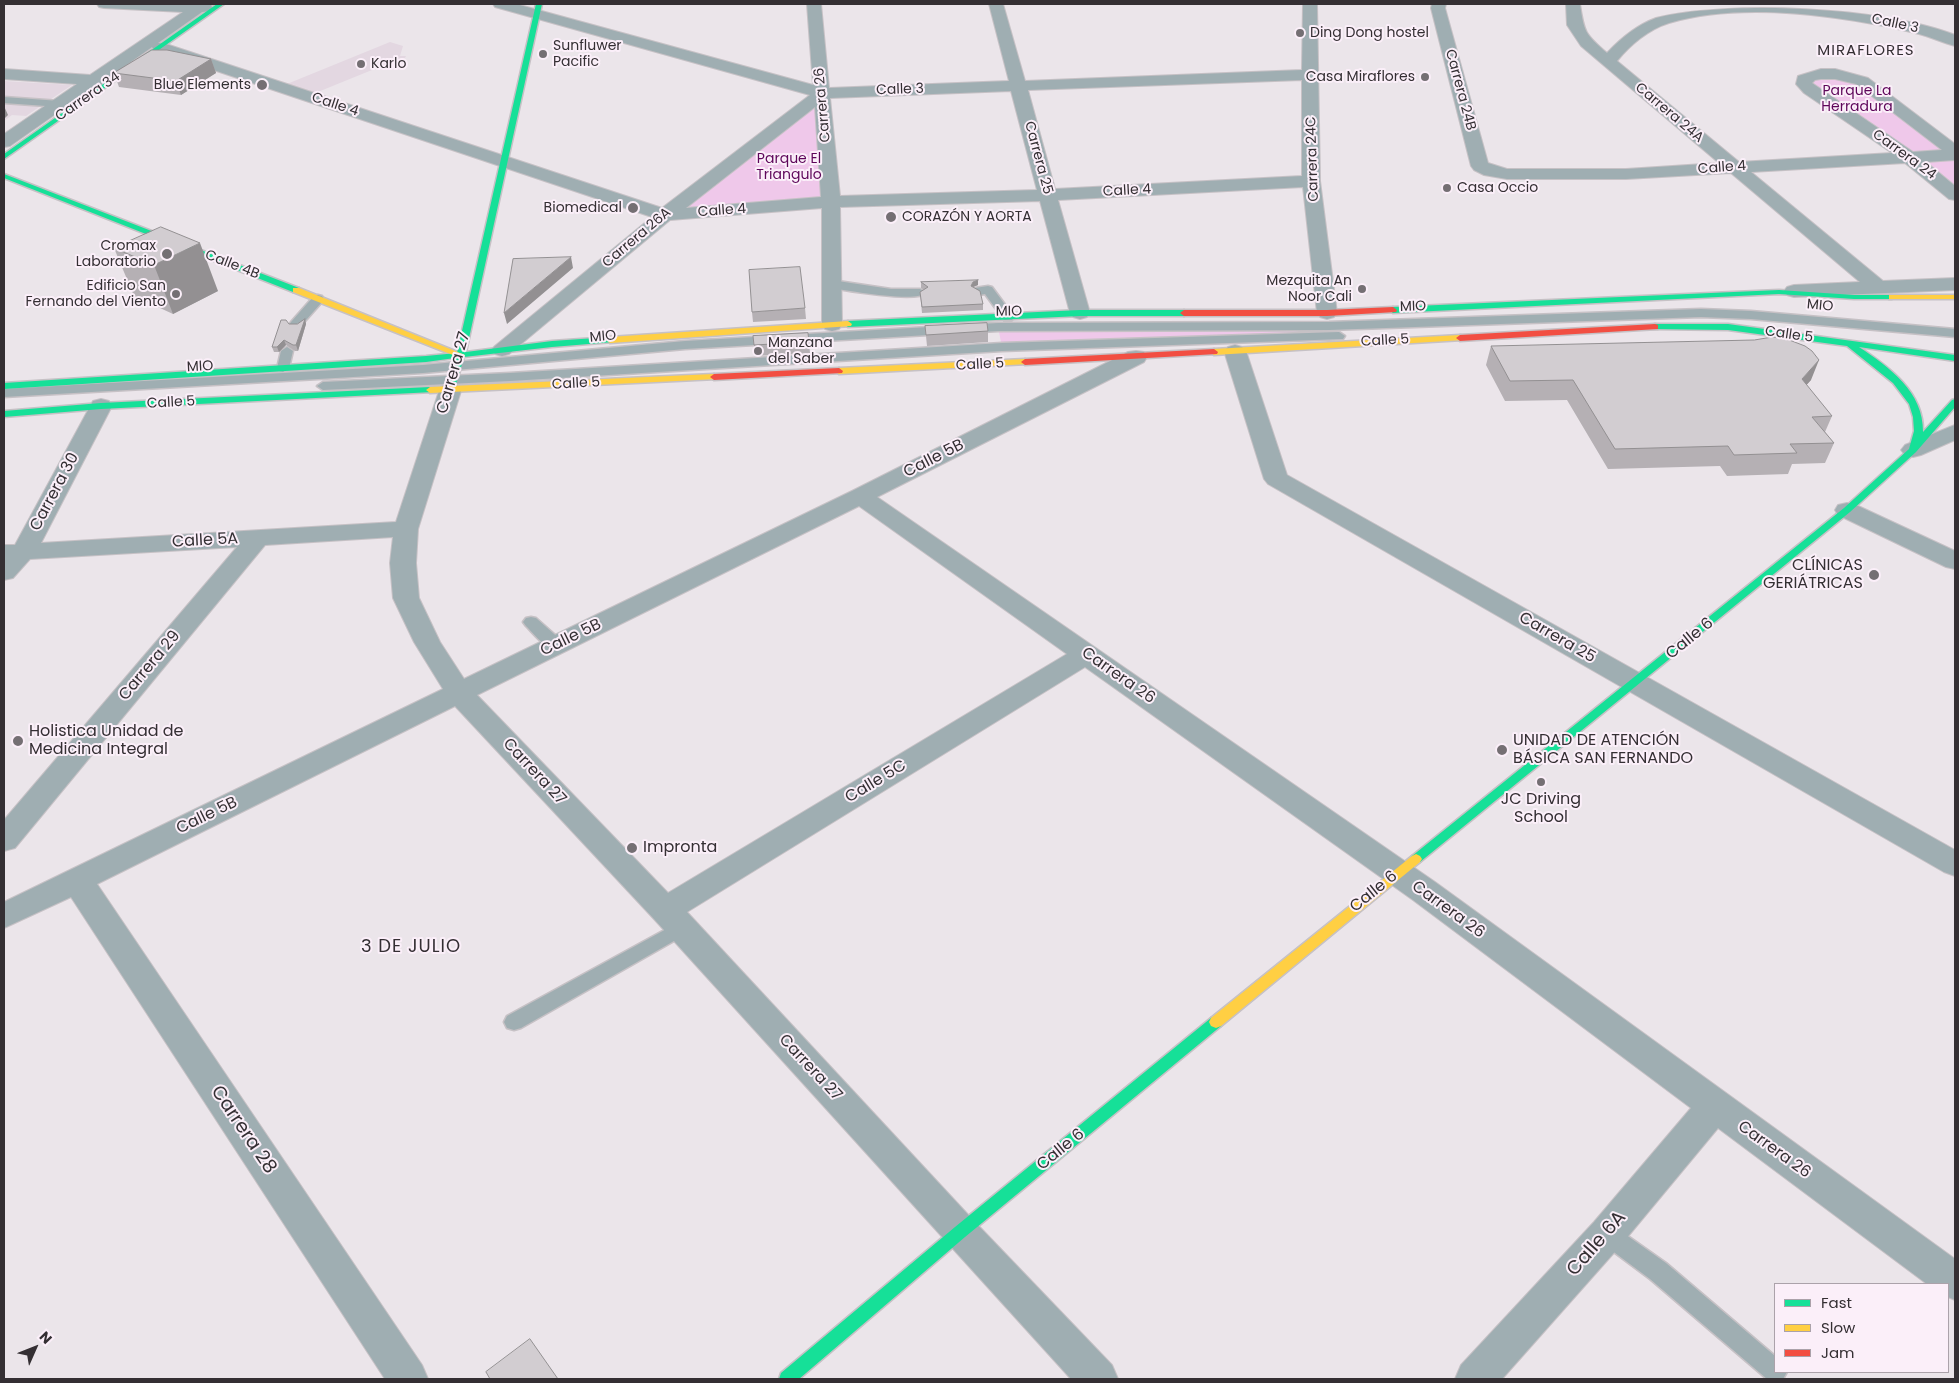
<!DOCTYPE html>
<meta charset="utf-8">
<style>
body{margin:0}
#map{position:relative;width:1959px;height:1383px;overflow:hidden;background:#ebe5ea;font-family:Poppins,sans-serif}
canvas{display:block}
.frame{position:absolute;inset:0;border:5px solid #342f33;pointer-events:none}
.legend{position:absolute;left:1774px;top:1283px;width:175px;height:90px;box-sizing:border-box;background:#fbeff9;border:1px solid #aba2aa;margin:0;padding:6px 9px;list-style:none;font-size:15px;color:#342f33}
.legend li{display:flex;align-items:center;gap:10px;height:25px}
.legend b{width:25px;border:1px solid #aba2aa}
.north{position:absolute;left:10px;top:1323px;width:50px;height:50px;-webkit-text-stroke:4px #fbeff9;paint-order:stroke;rotate:46deg;font-size:14px;font-weight:700;line-height:20px;text-align:center;color:#342f33}
.north::after{content:'';display:block;margin:auto;width:18px;height:22px;background:#342f33;clip-path:polygon(50% 0,100% 100%,50% 72%,0 100%)}
</style>
<div id="map">
<canvas width="1959" height="1383"></canvas>
<div class="frame"></div>
<ul class="legend">
<li><b style="height:6px;background:#16e098"></b>Fast</li>
<li><b style="height:6px;background:#ffcf43"></b>Slow</li>
<li><b style="height:6px;background:#f24e42"></b>Jam</li>
</ul>
<div class="north">N</div>
</div>
<script>
const ctx = document.querySelector('canvas').getContext('2d');
ctx.lineJoin = 'round';
function paint(path, color) {
  ctx.fillStyle = color;
  ctx.fill(path, 'evenodd');
}
function stroke(path, color, width, dash) {
  ctx.strokeStyle = color;
  ctx.lineWidth = width;
  ctx.lineCap = dash ? 'butt' : 'round';
  ctx.setLineDash(dash || []);
  ctx.stroke(path);
}
function write(font, color, halo, rows, align = 'center') {
  ctx.font = font + ' Poppins,sans-serif';
  ctx.lineWidth = 4;
  ctx.setLineDash([]);
  ctx.textBaseline = 'middle';
  ctx.strokeStyle = halo;
  ctx.fillStyle = color;
  for (const [text, x, y, turn = 0] of rows) {
    ctx.save();
    ctx.translate(x, y);
    ctx.rotate((+turn || 0) * Math.PI / 180);
    ctx.textAlign = isNaN(turn) ? turn : align;
    if (halo) ctx.strokeText(text, 0, 0);
    ctx.fillText(text, 0, 0);
    ctx.restore();
  }
}
paint(new Path2D(`
 M390,42L403,46L400,56H406L405,58L399,59L308,96L282,86Z
 M4,81L72,85L26,116L12,115L4,121Z`), '#e3d7e1');
paint(new Path2D(`
 M1821,74L1871,86L1955,152V195L1910,158L1804,79Z
 M822,93L831,202L665,215Z
 M1329,326L1330,337L1002,347L998,327Z`), '#efc8ea');
const lane = new Path2D(`
 M4,97L60,101L65,104L60,107L4,103Z
 M831,280L891,289H920L926,293C917,303 842,290 827,287L825,284Z
 M988,286L992,287L1012,314L1014,317L1012,320H1004L985,294L979,295L973,291L975,288Z
 M318,295L322,296L324,299L322,302L299,328H291L289,325L291,322L314,296Z
 M1701,309L1751,311L1955,329V337L1751,319L1701,317L1329,330L998,331L685,349L423,373L4,397V389L423,365L685,341L998,323L1329,322Z
 M1339,332L1345,336L1343,339L1002,351L510,381L323,390L317,386L323,382L510,373L1002,343Z
 M287,347L293,351L289,368L283,372L279,371L277,368L281,351Z
 M531,617L536,618L562,641L564,645L562,649C548,653 535,635 526,626L523,622L526,618Z
 M681,921L688,923L690,928L688,933L521,1028L514,1030L507,1028L504,1022L507,1016Z
 M1607,1224L1615,1227L1666,1263L1775,1356V1372H1787L1783,1379H1767L1650,1279L1599,1241L1596,1234L1599,1227Z`);
const street = new Path2D(`
 M97,4H211L212,8L210,11L202,12L158,43L166,44L662,208L810,95L495,7L493,4H516L813,85L807,4H821L829,88L1009,81L989,4H1003L1025,81L1302,70L1303,4H1317L1320,181L1337,313L1334,317L1327,319L1320,317L1317,313L1303,187L1058,200L1090,313L1087,317L1080,319L1073,317L1070,313L1040,201L840,207L842,325L839,329L832,331L825,329L822,325V208L670,220L509,354L502,356L495,354L491,350L495,346L652,217L154,50L152,47L108,78L110,81L108,84L97,85L10,146L4,147V134L77,84L4,79V69L90,75L183,12L104,8L99,7ZM1302,80V176L1055,189L1028,90ZM1011,91L1037,190L840,196L830,98ZM815,107L821,197L686,208Z
 M1432,4H1446L1445,8L1488,163L1507,169H1626L1719,163L1581,46L1567,25L1566,4H1580C1584,32 1585,34 1607,53C1621,38 1637,25 1656,18C1728,0 1884,7 1955,35V46C1943,43 1931,37 1919,34C1845,16 1743,1 1669,23C1649,29 1630,45 1617,61L1739,162L1892,153L1804,93L1796,84L1798,76L1821,69H1835L1868,78L1955,144V160L1926,162L1955,186V200L1949,199L1905,163L1751,172L1883,281L1955,278V290L1794,297L1787,295L1784,291L1787,287L1794,285L1860,282L1731,173L1626,179H1507L1484,175L1474,170L1471,166L1431,8ZM1821,79H1835L1856,84L1942,150L1913,152L1812,83L1815,80Z
 M1235,345L1242,347L1246,351L1287,475L1955,850V876L1944,872L1268,484L1264,479L1224,351L1228,347Z
 M1136,351L1144,352L1147,357L1144,362L877,497L1435,882L1955,1259V1300L1948,1297V1284H1927L1718,1128L1620,1246L1502,1379H1455L1461,1365L1594,1222L1691,1108L1413,900L1085,667L687,912L973,1220L1112,1365L1118,1379H1071L654,919L455,706L97,884L422,1365L428,1379H385L71,897L4,928V902L443,689L414,642L393,598L390,563L393,537L265,545L15,848L4,851V820L237,547L30,559L13,578L4,580V545H15L93,401L101,399L109,401L112,406L41,543L396,522L439,391L442,386L450,384L458,386L461,391L418,529L416,563L419,598L440,642L464,679L852,491L1128,352ZM859,506L1067,654L668,893L477,695Z
 M1955,425V440L1921,455L1913,457L1905,455L1901,450L1905,445Z
 M1847,503L1856,505L1955,551V569L1946,567L1838,515L1835,510L1838,505Z`);
const fast = new Path2D(`
 M217,4H224L4,159V154Z
 M536,4H542L466,352L552,341L610,337L613,338V342L552,347L464,357L454,391L450,394L446,391L455,358L426,362L4,389V383L426,356L457,353Z
 M4,174L299,288L300,290L293,292L4,178Z
 M1779,290L1854,295H1892L1896,297L1892,299H1854L1779,294L1393,313L1389,310L1393,307Z
 M1080,310H1184L1188,313L1184,316H1080L848,327L844,324L848,321Z
 M1655,324H1728L1955,355V361L1859,347C1889,367 1924,392 1923,432L1952,400L1955,399V407L1916,452L1850,512L1420,862H1412L1410,859L1412,856L1844,508L1909,449L1914,431L1913,417L1909,404L1893,383L1847,346L1728,330L1652,329V325Z
 M430,387L433,388V392L101,409L4,417V411L101,403Z
 M1216,1016L1221,1018L1223,1022L1221,1026L965,1237L799,1379H779L781,1373L955,1227L1211,1018Z`);
const slow = new Path2D(`
 M293,288H299L465,355L464,357H458L293,292Z
 M1889,295H1955V299H1889Z
 M848,321L852,324L851,326L610,343L606,340L610,337Z
 M1460,335L1463,336V340L1214,355L1210,352L1214,349Z
 M1025,359L1029,362L1028,364L839,374L835,371L839,368Z
 M714,374L718,377L717,379L430,393L426,390L430,387Z
 M1416,854L1420,856L1422,859L1420,862L1221,1026L1216,1028L1211,1026L1209,1022L1211,1018L1412,856Z`);
const jam = new Path2D(`
 M1393,307L1397,310L1396,312L1327,316H1184L1180,313L1184,310H1327Z
 M1655,324L1658,325V329L1460,341L1456,338L1460,335Z
 M1214,349L1218,352L1217,354L1025,365L1021,362L1025,359Z
 M839,368L843,371L842,373L714,380L710,377L714,374Z`);
stroke(lane, '#c6c1c5', 3);
stroke(street, '#c6c1c5', 2);
stroke(fast, '#c6c1c5', 3);
stroke(slow, '#c6c1c5', 3);
stroke(jam, '#c6c1c5', 3);
paint(lane, '#9faeb2');
paint(street, '#9faeb2');
paint(fast, '#16e098');
paint(slow, '#ffcf43');
paint(jam, '#f24e42');
paint(new Path2D(`
 M211,59L216,73L181,95L119,87L114,73Z
 M114,248L218,291L173,314L134,296Z
 M921,282L978,285L973,287L983,304V310L922,313L920,292L924,290L921,288Z
 M805,308L806,319L753,322L752,312Z
 M305,319L306,324L298,351H295L286,345L279,352H274L272,347L289,324H297Z
 M925,326L988,331V342L927,346Z
 M808,333L810,353L755,356L753,336Z
 M1491,346L1811,380L1806,385L1832,416L1825,432L1834,443L1825,463L1792,464L1788,474L1727,476L1720,466L1608,469L1567,400L1505,401L1486,365Z`), '#b5b0b4');
paint(new Path2D(`
 M211,59L216,73L181,95L176,81Z
 M4,106L8,115L4,119Z
 M200,243L218,291L173,314L154,265Z
 M571,257L573,268L507,324L504,313Z
 M978,280V285L973,287L971,286L973,282Z
 M305,319L306,324L298,351L296,345Z
 M284,340L286,345L279,352L277,347Z
 M1819,360L1811,380L1794,399L1802,379Z`), '#939092');
const building = new Path2D(`
 M152,50H167L211,59L176,81L114,73Z
 M161,227L200,243L154,265L114,248Z
 M571,257L504,313L513,259Z
 M800,267L805,308L752,312L749,270Z
 M978,280L973,282L971,286L980,291L983,304L922,307L920,292L928,287L921,282Z
 M305,319L296,345H293L284,340L277,347H272L281,320H286L289,324H297Z
 M987,323L988,331L926,335L925,326Z
 M808,333L809,342L754,345L753,336Z
 M1773,337L1784,338L1805,346L1812,351L1819,360L1802,379L1832,416L1812,417L1834,443L1790,444L1797,453L1734,455L1728,446L1615,449L1573,380L1510,381L1491,346L1754,340Z
 M530,1339L558,1379H490L486,1372Z`);
paint(building, '#d2cdd1');
stroke(building, '#939092', 1);
for (const [x, y, r, color] of [
 [1300,33,5,"#746f73"],
 [543,54,5,"#746f73"],
 [361,64,5,"#746f73"],
 [1425,77,5,"#746f73"],
 [262,85,6,"#746f73"],
 [1447,188,5,"#746f73"],
 [633,208,6,"#746f73"],
 [891,217,6,"#746f73"],
 [167,254,6,"#746f73"],
 [1362,289,5,"#746f73"],
 [176,294,5,"#746f73"],
 [758,351,5,"#746f73"],
 [1874,575,6,"#746f73"],
 [18,741,6,"#746f73"],
 [1502,750,6,"#746f73"],
 [1541,782,5,"#746f73"],
 [632,848,6,"#746f73"]
]) {
  const dot = new Path2D();
  dot.arc(x, y, r, 0, 2 * Math.PI);
  ctx.fillStyle = color;
  ctx.fill(dot);
  stroke(dot, '#fbeff9', 2);
}
write('14px', '#342f33', '#fbeff9', [
 ["Calle 3",1895,24,12],
 ["Calle 3",900,90,-2],
 ["Carrera 24B",1460,90,75],
 ["Carrera 34",88,97,-35],
 ["Calle 4",335,105,18],
 ["Carrera 26",823,105,-95],
 ["Carrera 24A",1669,113,40],
 ["Carrera 24",1904,155,36],
 ["Carrera 25",1038,158,75],
 ["Carrera 24C",1313,159,-92],
 ["Calle 4",1722,168,-4],
 ["Calle 4",1127,191,-3],
 ["Calle 4",722,211,-4],
 ["Carrera 26A",637,238,-40],
 ["Calle 4B",232,265,21],
 ["MIO",1820,306,5],
 ["MIO",1413,307,-2],
 ["MIO",1009,312,-1],
 ["Calle 5",1789,335,8],
 ["MIO",603,337,-5],
 ["Calle 5",1385,341,-3],
 ["Calle 5",980,365,-3],
 ["MIO",200,367,-3],
 ["Calle 5",576,384,-3],
 ["Calle 5",171,403,-3]
]);
write('14px', '#342f33', '#fbeff9', [
 ["Ding Dong hostel",1310,33],
 ["Sunfluwer",553,46],
 ["Pacific",553,62],
 ["Karlo",371,64],
 ["Casa Miraflores",1415,77,"right"],
 ["Blue Elements",251,85,"right"],
 ["Casa Occio",1457,188],
 ["Biomedical",622,208,"right"],
 ["CORAZÓN Y AORTA",902,217],
 ["Cromax",156,246,"right"],
 ["Laboratorio",156,262,"right"],
 ["Mezquita An",1352,281,"right"],
 ["Noor Cali",1352,297,"right"],
 ["Edificio San",166,286,"right"],
 ["Fernando del Viento",166,302,"right"],
 ["Manzana",768,343],
 ["del Saber",768,359]
], 'left');
write('14px', '#5e065a', '#fbeff9', [
 ["Parque La",1857,91],
 ["Herradura",1857,107],
 ["Parque El",789,159],
 ["Triangulo",789,175]
]);
ctx.letterSpacing = '1px';
write('15px', '#342f33', '#fbeff9', [
 ["MIRAFLORES",1866,51]
]);
ctx.letterSpacing = '0px';
write('16px', '#342f33', '#fbeff9', [
 ["Carrera 27",454,373,-74],
 ["Calle 5B",934,459,-27],
 ["Carrera 30",55,492,-62],
 ["Calle 5A",205,541,-3],
 ["Calle 5B",571,638,-26],
 ["Carrera 25",1557,638,30],
 ["Calle 6",1690,639,-39],
 ["Carrera 29",150,666,-50],
 ["Carrera 26",1118,676,35],
 ["Carrera 27",534,772,47],
 ["Calle 5C",876,782,-31],
 ["Calle 5B",207,816,-26],
 ["Calle 6",1374,892,-39],
 ["Carrera 26",1448,910,36],
 ["Carrera 27",810,1068,47],
 ["Calle 6",1061,1150,-39],
 ["Carrera 26",1774,1150,36]
]);
write('16px', '#342f33', '#fbeff9', [
 ["CLÍNICAS",1863,566,"right"],
 ["GERIÁTRICAS",1863,584,"right"],
 ["Holistica Unidad de",29,732],
 ["Medicina Integral",29,750],
 ["UNIDAD DE ATENCIÓN",1513,741],
 ["BÁSICA SAN FERNANDO",1513,759],
 ["JC Driving",1541,800,"center"],
 ["School",1541,818,"center"],
 ["Impronta",643,848]
], 'left');
ctx.letterSpacing = '1px';
write('18px', '#342f33', '#fbeff9', [
 ["3 DE JULIO",411,947]
]);
ctx.letterSpacing = '0px';
write('19px', '#342f33', '#fbeff9', [
 ["Carrera 28",243,1130,56],
 ["Calle 6A",1597,1244,-49]
]);
</script>
